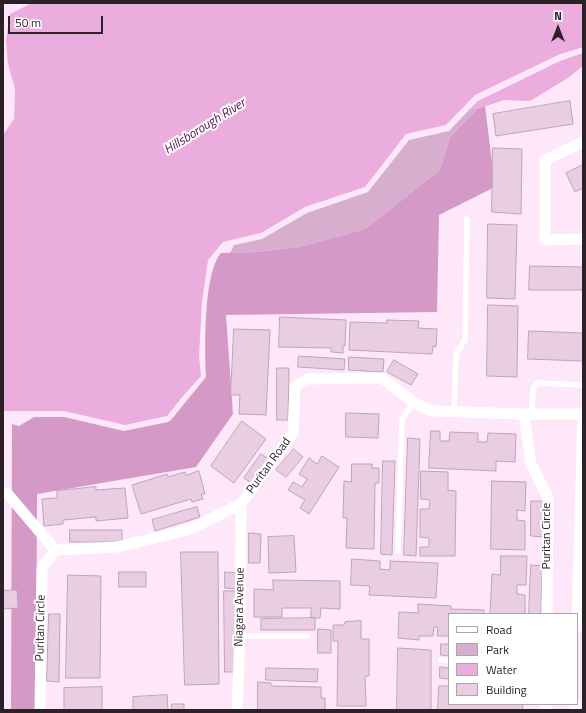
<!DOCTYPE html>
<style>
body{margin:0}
#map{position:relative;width:586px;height:713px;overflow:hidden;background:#fee7f8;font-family:"Titillium Web",sans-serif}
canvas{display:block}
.frame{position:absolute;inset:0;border:4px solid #2c2129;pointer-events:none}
.legend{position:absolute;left:448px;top:613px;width:130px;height:92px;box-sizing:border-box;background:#fff;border:1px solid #aba6a9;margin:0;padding:5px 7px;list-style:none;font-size:12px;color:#2c2129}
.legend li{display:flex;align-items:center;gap:8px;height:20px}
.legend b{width:20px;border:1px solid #aba6a9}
.north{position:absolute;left:538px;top:8px;width:40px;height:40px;-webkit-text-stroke:3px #fff;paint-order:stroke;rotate:0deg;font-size:11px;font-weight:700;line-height:16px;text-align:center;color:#2c2129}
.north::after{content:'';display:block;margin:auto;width:14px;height:18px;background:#2c2129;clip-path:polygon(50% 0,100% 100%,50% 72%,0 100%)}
.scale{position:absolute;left:8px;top:16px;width:95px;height:18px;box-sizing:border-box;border:2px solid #2c2129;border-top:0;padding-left:5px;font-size:12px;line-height:14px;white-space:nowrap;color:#2c2129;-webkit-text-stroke:3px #fff;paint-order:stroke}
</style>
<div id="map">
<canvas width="586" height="713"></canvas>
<div class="frame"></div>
<ul class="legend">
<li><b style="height:5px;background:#fff"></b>Road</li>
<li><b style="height:11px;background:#d7aecd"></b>Park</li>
<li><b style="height:11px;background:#eaaddd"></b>Water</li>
<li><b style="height:11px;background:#e9cde2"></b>Building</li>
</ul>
<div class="north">N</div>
<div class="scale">50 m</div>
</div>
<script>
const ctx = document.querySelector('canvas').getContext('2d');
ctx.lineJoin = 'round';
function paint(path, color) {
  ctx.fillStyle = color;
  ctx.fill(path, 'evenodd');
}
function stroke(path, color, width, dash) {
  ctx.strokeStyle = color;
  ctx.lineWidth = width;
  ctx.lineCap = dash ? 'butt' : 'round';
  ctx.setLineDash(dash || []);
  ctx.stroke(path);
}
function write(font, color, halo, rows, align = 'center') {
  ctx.font = font + ' "Titillium Web",sans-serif';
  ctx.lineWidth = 4;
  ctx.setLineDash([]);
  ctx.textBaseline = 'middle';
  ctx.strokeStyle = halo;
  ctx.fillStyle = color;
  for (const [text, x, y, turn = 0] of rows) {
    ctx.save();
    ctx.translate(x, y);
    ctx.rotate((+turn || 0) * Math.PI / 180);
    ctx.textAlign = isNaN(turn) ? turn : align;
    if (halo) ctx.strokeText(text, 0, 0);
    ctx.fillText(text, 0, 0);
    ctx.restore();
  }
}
paint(new Path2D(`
 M470,109H477L450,137L440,170L365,229L300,247L257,252L230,253L234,245L262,239L307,213L368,192L409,140L449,131Z`), '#d7aecd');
paint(new Path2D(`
 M485,106L495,187L439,215L437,312L226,315L233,414L196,467L37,494L36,710H11L12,424L19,426L34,417H64L124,431L168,422L171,420L206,377C205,349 203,274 221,253L257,252L300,247L365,229L440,170L450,137L477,109Z`), '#d599c8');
paint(new Path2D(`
 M32,3H583V47L558,55L475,95L446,125L406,134L365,187L305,207L261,233L223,242L208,260L202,302L199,356L201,376L184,395L167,416L125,425L64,411H3V135L14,119L15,89L8,64L6,40L10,14Z
 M583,53V66L568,78L530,101L504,100L477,109H470L478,101L560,61Z`), '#eaaddd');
const building = new Path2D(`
 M570,101L573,124L496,136L493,114Z
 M493,148L522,149L521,214L492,212Z
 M583,165V188L575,192L566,173Z
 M488,224L517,225L515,299L487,298Z
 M530,266L583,267V290H529Z
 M488,305L518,306L517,377L487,376Z
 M280,317L346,320L345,346H343V353L331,352V348L279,347Z
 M387,320L419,321L418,328L437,329L436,347L433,346L432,354L349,350L350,322L387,323Z
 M234,329L270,330L266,415L239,414L240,395H231Z
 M529,331L583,333V361L528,359Z
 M299,356L345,359L344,370L298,367Z
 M349,357L384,359L383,372L349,370Z
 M394,360L418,374L411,385L387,372Z
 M277,368H289L288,420H277Z
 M346,413L379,414L378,438L346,437Z
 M242,421L266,439L234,483L211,466Z
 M431,431H440V441H449L450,432L478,433V442H487L488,433L516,434L515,462L496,461V471L429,468Z
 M408,438L420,439L416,556L404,555Z
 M294,449L303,457L286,477L276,470Z
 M261,454L270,460L253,484L244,478Z
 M322,456L339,467L309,514L300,508L305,500L288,490L293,482L302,487L307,479L299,474L309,458L317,464Z
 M383,461H395L392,555L381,554Z
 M352,464H372V468H379V483H375L374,549L346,548L347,518H343L344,481L351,482Z
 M199,471L205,494H201L203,499L192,502L191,499L141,514L132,485L167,474L168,477L185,472L186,475Z
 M421,471L448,472V490L456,491L455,556H420V547H429V538L420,537V509H429L430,500L421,499Z
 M492,481L526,482L525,511L517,510V520L525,521V550L491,549Z
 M96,487V490L125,488L128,518L96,521V517L63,520V524L44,526L42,499L57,498V491Z
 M531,501H543V537L531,536Z
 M197,507L200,517L155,531L152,520Z
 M70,530H122V542H70Z
 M249,533L261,534L260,563H249Z
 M294,536L296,572L269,573L268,537Z
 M181,552H218L219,684L185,685Z
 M501,556H527L526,585H517V594L525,595V614H490L492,574L500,575Z
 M352,559L380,561V569L390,570V561L438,563L436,598L369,595L370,586L351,585Z
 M531,565L542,566L541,614H529Z
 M119,572H146V587H119Z
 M225,572L237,573V589L225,588Z
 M68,575L101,576L100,678H66Z
 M273,580L340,581V609L321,608L320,618H311V608H282V617H254V589L273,590Z
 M17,590L18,608L3,609V591Z
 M224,591H237L238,672H225Z
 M418,604L451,606V609L484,610V614H449V636H437L438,627H434L433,636H419V640L398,638L399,612L418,613Z
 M49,614H60L59,682L47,681Z
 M315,618V630H261V619Z
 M361,621V639H369V676H365L366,706H337L338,641H333V625H344L345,622Z
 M318,629L331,630V653H318Z
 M441,644H449V656L441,655Z
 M398,648L431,650V710H397Z
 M440,667L449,668V679L440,678Z
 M266,668L318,669L317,682L266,680Z
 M258,682L271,683V686L321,687V698H325V710H258Z
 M439,686H449V704H523L522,710H438Z
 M102,687V710H64V688Z
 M167,695L168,710H133V697Z
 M172,704H184V710H172Z`);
paint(building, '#e9cde2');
stroke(building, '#bfa4b8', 1);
stroke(new Path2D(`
 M454,412L456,354L465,340L467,219
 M532,414L533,390L534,387L537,383L583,385
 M398,551L402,420L413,402
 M240,636H307
 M441,660L449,661`), '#fff', 5.5);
stroke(new Path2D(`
 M583,142L545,160V240L583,239
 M524,414L531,464L548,498L547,614
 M7,493L55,550L117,547L188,530L241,504L293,433L295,387L307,379L382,378L413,402L431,411L524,414H583
 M577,628L583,414
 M40,710L42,569L55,550
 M237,710L240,636L241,504
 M546,710V704
 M575,710V704`), '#fff', 11);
write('12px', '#2c2129', '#fff', [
 ["Puritan Road",269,466,-54],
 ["Puritan Circle",547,536,-90],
 ["Niagara Avenue",240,607,-89],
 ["Puritan Circle",41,628,-89]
]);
write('italic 13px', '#5a1450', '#fff', [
 ["Hillsborough River",205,127,-32]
]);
</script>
